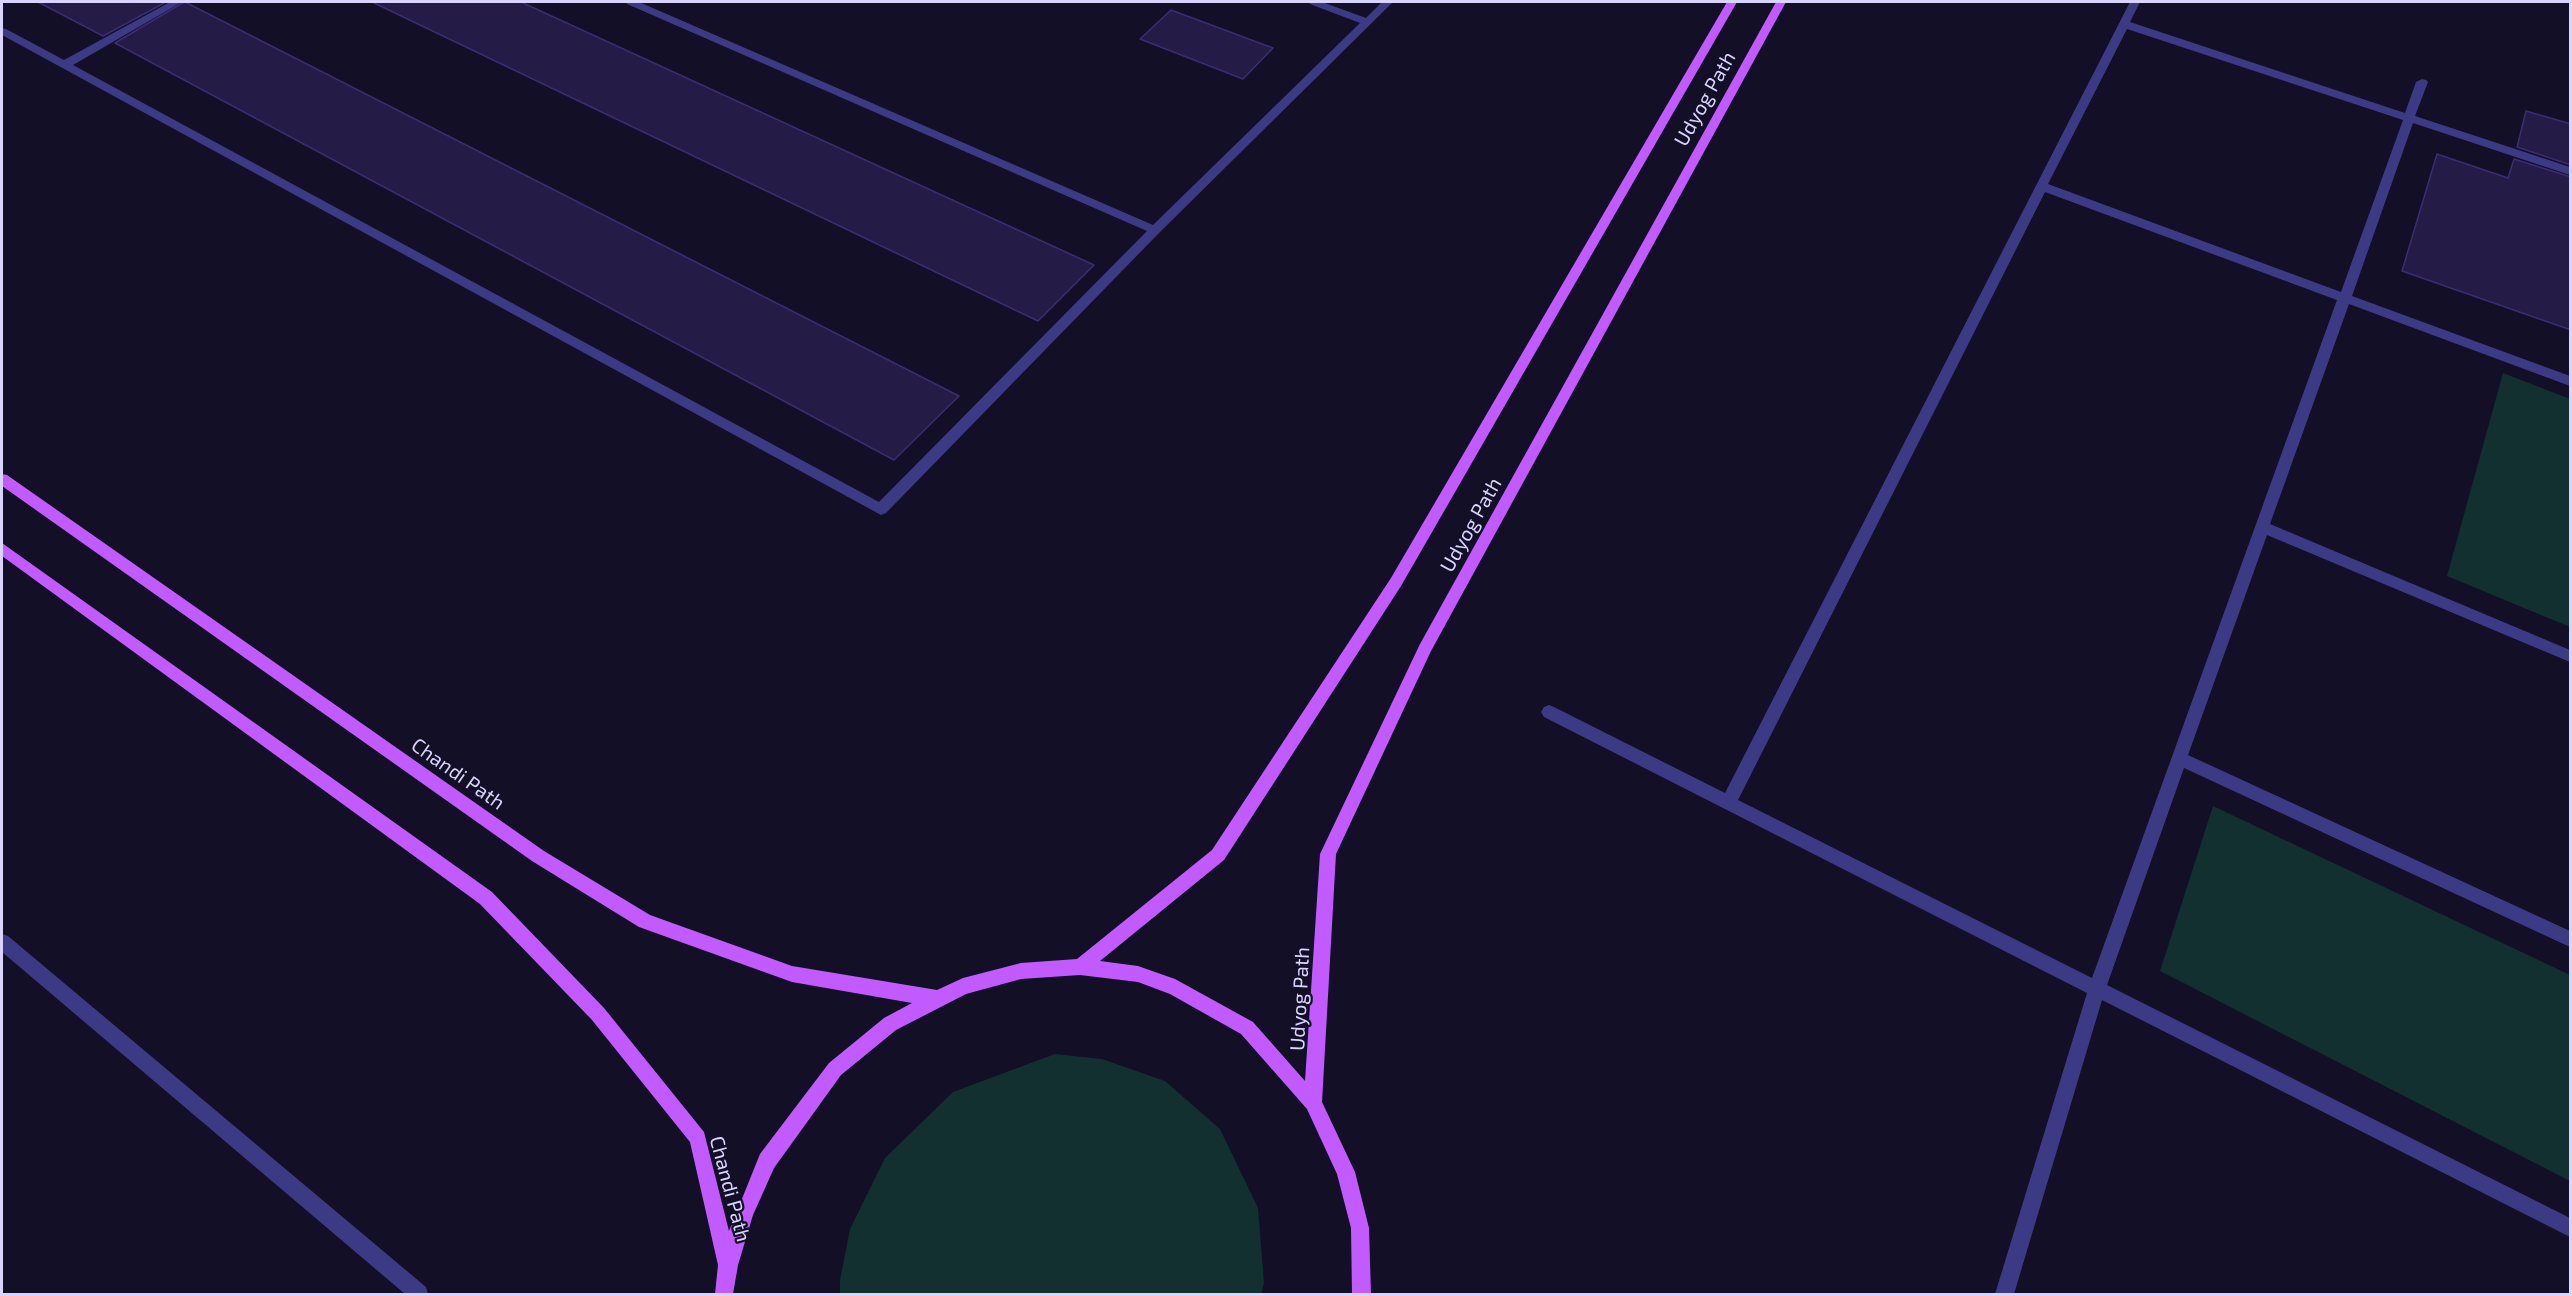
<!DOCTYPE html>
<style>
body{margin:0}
#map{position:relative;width:2572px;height:1296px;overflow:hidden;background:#130f26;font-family:"Exo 2",sans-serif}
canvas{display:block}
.frame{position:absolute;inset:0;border:3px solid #d9d4ff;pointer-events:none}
</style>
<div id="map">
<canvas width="2572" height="1296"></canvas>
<div class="frame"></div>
</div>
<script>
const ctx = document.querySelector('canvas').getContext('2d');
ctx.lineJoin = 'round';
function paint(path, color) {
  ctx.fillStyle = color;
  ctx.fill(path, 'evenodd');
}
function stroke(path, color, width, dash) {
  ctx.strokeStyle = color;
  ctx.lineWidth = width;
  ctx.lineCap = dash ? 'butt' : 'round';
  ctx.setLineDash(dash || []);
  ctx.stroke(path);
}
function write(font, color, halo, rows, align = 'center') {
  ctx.font = font + ' "Exo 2",sans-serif';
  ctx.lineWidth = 4.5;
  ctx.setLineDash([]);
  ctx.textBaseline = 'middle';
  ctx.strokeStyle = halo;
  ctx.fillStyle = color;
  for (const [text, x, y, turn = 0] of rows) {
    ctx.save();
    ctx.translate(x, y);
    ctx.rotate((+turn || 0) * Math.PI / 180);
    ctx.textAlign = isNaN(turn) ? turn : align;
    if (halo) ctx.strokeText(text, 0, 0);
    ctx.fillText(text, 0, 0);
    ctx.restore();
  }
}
paint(new Path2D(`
 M2503,373L2570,399V627L2447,576Z
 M2213,806L2570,975V1181L2160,971Z
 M1055,1054L1102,1059L1165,1081L1220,1129L1258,1208L1264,1283L1261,1294H840V1280L850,1229L885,1158L953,1092Z`), '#12302f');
const building = new Path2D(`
 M38,2H166L103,36Z
 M184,2H185L959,396L894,460L115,43Z
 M372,2H521L1094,265L1038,321Z
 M1171,10L1273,48L1243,79L1140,39Z
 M2526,111L2571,124V165L2517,147Z
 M2437,154L2508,178L2514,159L2571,177V330L2402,271Z`);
paint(building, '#241b47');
stroke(building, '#3b2d73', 1.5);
paint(new Path2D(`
 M170,2H182L73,65L879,502L1147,231L627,4L626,2H639L1153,225L1360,23L1310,4L1309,2H1322L1366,18L1382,2H1393L1159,233L886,513L881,515L2,35V28L6,29L64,60Z
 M2130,2H2140L2130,22L2405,113L2416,82L2422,79L2426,80L2428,82L2415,116L2570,167V175L2413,123L2352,296L2570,376V386L2349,304L2270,524L2570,650V662L2267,535L2188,755L2570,931V947L2184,768L2107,985L2570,1218V1237L2102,1000L2014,1294H1995L2087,993L1544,717L1541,712L1544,707L1549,705L1554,707L1725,793ZM2127,29L2403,120L2341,292L2048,184ZM2045,192L2337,300L2092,978L1738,800Z
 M2,934L8,936L426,1287L428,1294H405L2,952Z`), '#3d3a85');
paint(new Path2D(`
 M1727,2H1737L1401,586L1224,860L1100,961L1138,966L1175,979L1253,1022L1305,1081L1320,854L1420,644L1776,2H1786L1431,651L1336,854L1322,1102L1355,1172L1369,1228L1371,1294H1352L1351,1228L1337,1174L1307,1109L1241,1034L1170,994L1138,982L1080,975L1021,979L966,994L896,1030L841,1075L774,1168L753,1215L738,1265L733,1294H715L718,1265L690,1142L592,1020L480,904L2,556V543L492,892L604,1008L704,1132L729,1231L760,1154L829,1063L884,1018L912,1003L792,982L639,927L532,861L2,486V474L7,475L544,851L650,915L792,966L937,990L963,978L1021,963L1077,959L1212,850L1391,578Z`), '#c25bff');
write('20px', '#d9d4ff', '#130f26', [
 ["Udyog Path",1705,99,-61],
 ["Udyog Path",1471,525,-61],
 ["Chandi Path",458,774,35],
 ["Udyog Path",1300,999,-87],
 ["Chandi Path",730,1189,75]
]);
</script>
